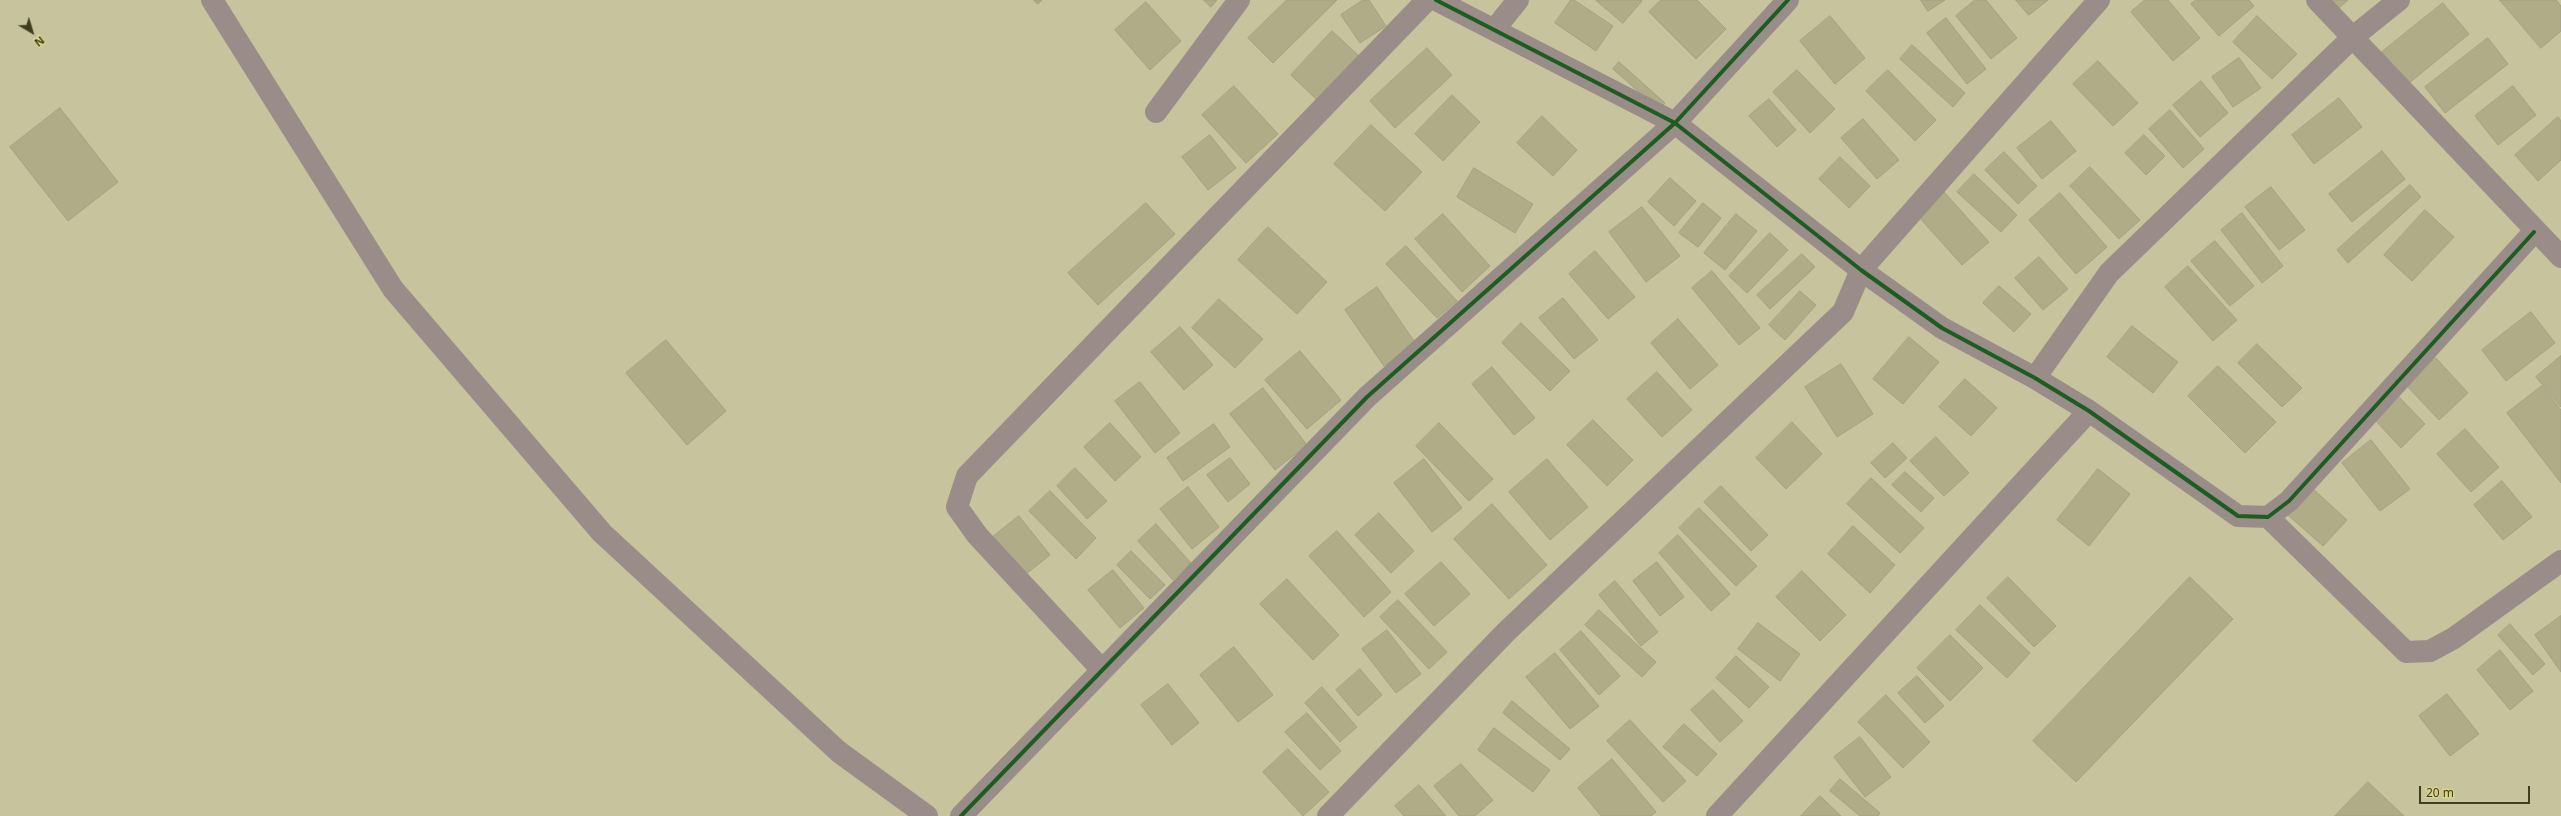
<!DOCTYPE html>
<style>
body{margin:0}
#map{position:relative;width:2561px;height:816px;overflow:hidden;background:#c7c39c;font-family:"Noto Sans",sans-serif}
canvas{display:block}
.north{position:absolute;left:12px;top:12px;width:40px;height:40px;-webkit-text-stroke:3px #d9d28a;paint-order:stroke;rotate:142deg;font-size:11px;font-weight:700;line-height:16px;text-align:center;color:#403d1f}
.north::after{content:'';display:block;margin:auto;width:14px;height:18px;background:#403d1f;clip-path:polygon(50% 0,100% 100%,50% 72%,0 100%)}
.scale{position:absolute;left:2419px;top:786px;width:111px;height:18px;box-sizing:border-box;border:2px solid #403d1f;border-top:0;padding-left:5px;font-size:12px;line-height:14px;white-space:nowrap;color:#403d1f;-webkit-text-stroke:3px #d9d28a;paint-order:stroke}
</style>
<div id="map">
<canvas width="2561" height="816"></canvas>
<div class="north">N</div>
<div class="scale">20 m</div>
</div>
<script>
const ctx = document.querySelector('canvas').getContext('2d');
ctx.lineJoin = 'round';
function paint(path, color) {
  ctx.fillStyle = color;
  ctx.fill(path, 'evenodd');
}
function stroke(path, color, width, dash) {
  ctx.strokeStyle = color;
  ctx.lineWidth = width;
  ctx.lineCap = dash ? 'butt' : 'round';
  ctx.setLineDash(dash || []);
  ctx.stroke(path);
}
const building = new Path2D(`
 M1034,0H1042L1038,4Z
 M1204,0H1217L1211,7Z
 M1287,0H1337L1273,63L1248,38Z
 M1363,0H1369L1386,26L1360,43L1341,15Z
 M1571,0H1574L1613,26L1596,51L1555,23Z
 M1596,0H1641L1642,1L1623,23Z
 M1661,0H1697L1726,29L1696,59L1649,12Z
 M1921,0H1945L1928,11Z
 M1975,0H1986L2017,38L1991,59L1956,16Z
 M2016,0H2048L2029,15Z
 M2145,0H2168L2200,38L2173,61L2131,12Z
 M2196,0H2249L2254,6L2219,36L2191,4Z
 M2324,0H2348L2334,12Z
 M2500,0H2556L2561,6V31L2541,48Z
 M1146,2L1181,41L1150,70L1115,30Z
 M2443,3L2469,34L2408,84L2382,52Z
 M1830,16L1865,58L1835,84L1800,41Z
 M2257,16L2297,54L2272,79L2233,42Z
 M1946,18L1986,69L1967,84L1927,33Z
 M1332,31L1358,55L1317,100L1291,75Z
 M2488,38L2508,64L2445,113L2425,87Z
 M1912,45L1965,93L1953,107L1900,59Z
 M1427,48L1452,75L1395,128L1370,101Z
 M2239,58L2261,88L2233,107L2212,77Z
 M2098,61L2138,103L2113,126L2073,84Z
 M1619,62L1665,103L1659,110L1613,69Z
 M1797,70L1835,109L1810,133L1773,92Z
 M1888,70L1936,120L1915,141L1866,91Z
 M2201,81L2228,113L2200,137L2173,105Z
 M1234,86L1278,134L1246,163L1202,115Z
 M2513,86L2536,115L2498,145L2475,116Z
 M1452,95L1480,122L1443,161L1415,134Z
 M2339,98L2362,127L2314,164L2292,135Z
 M1769,99L1796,130L1777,147L1749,116Z
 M60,108L118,182L68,221L10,147Z
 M2170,110L2204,149L2183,168L2149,129Z
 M1542,116L1577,150L1553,176L1517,143Z
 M2558,117L2561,121V160L2538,181L2515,155Z
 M1863,119L1899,160L1877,179L1841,138Z
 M2051,121L2076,151L2042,179L2017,148Z
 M1371,125L1422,172L1385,211L1334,164Z
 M1210,135L1236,168L1208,190L1182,157Z
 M2144,135L2165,156L2146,175L2125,153Z
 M2382,151L2405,179L2352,222L2329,194Z
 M2004,152L2037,186L2018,204L1985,170Z
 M1840,157L1870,186L1849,208L1819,179Z
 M2090,167L2140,220L2119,239L2070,186Z
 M1474,168L1533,204L1515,233L1457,197Z
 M1974,174L2017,215L2001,232L1957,192Z
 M1670,178L1696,201L1674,226L1648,202Z
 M2410,185L2421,197L2348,263L2337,250Z
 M2271,187L2305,230L2279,250L2245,207Z
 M1944,192L1989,242L1962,265L1918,216Z
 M2060,193L2107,247L2076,274L2029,220Z
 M1146,203L1175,234L1098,305L1068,273Z
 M1703,203L1721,218L1698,247L1679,233Z
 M1642,207L1680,256L1646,282L1609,232Z
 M2425,210L2454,237L2412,281L2384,255Z
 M2242,213L2283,266L2262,283L2221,230Z
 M1443,214L1490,266L1462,292L1415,239Z
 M1736,214L1757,231L1725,270L1704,253Z
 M1268,227L1327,282L1297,314L1238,260Z
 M1770,233L1788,250L1747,293L1729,276Z
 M2215,241L2254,286L2230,306L2191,261Z
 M1406,246L1457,301L1437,318L1386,264Z
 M1595,251L1635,297L1608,319L1569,274Z
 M1802,254L1815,267L1770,309L1757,295Z
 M2039,257L2068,289L2043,310L2015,278Z
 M2188,266L2237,320L2213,341L2165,287Z
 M1712,271L1760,328L1739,345L1692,288Z
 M1999,286L2031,314L2014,332L1983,303Z
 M1377,287L1416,344L1384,366L1345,310Z
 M1800,291L1816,305L1785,340L1769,325Z
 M1563,298L1598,340L1574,359L1539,318Z
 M1219,299L1263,339L1235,368L1192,328Z
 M2531,312L2555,343L2506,381L2482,350Z
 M1678,319L1718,365L1690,389L1651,343Z
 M1521,323L1570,371L1550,391L1502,343Z
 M2132,326L2178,362L2153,393L2107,357Z
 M1180,327L1213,365L1184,390L1151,352Z
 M1909,337L1939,362L1903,404L1873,379Z
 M666,340L726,411L687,445L626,373Z
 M2257,344L2302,388L2282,407L2238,363Z
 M1300,351L1341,400L1307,429L1265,380Z
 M2561,356V407L2536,377Z
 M2436,358L2468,393L2439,420L2406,385Z
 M1841,364L1873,414L1837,437L1805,387Z
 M2218,366L2276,422L2245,453L2188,396Z
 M1492,367L1535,418L1514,435L1472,384Z
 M1657,372L1692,410L1662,437L1627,399Z
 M1965,379L1997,408L1971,436L1939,407Z
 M1140,382L1180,433L1155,453L1115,401Z
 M2542,386L2561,410V483L2507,413Z
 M1263,388L1307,445L1275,470L1230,414Z
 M2399,397L2425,424L2401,448L2375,420Z
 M1593,420L1633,460L1607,486L1567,445Z
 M1792,422L1822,454L1786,489L1756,458Z
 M1110,423L1141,457L1115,481L1084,447Z
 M1439,423L1493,479L1469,501L1416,446Z
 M1214,424L1230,447L1183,481L1167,458Z
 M2465,429L2499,467L2471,492L2437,454Z
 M1936,437L1969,473L1944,496L1910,461Z
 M2371,440L2410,489L2380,511L2342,463Z
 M1893,443L1907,458L1885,478L1871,463Z
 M1230,458L1250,484L1228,502L1207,475Z
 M1424,459L1462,508L1432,532L1394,483Z
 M1547,459L1588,507L1550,540L1509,492Z
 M1075,468L1107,501L1087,519L1057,486Z
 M2098,469L2130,494L2089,546L2057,520Z
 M1905,472L1934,498L1921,512L1892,485Z
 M1871,478L1924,528L1900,553L1847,504Z
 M2502,481L2532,517L2503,540L2474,505Z
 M1721,486L1768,535L1751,551L1704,502Z
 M1188,487L1219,527L1192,549L1160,509Z
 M2312,488L2347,520L2323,546L2288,515Z
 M1050,491L1096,538L1076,559L1029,511Z
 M1492,504L1547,565L1509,599L1454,539Z
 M1699,508L1757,566L1736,586L1679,528Z
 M1379,513L1414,551L1391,573L1355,535Z
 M1019,516L1050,555L1021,578L990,539Z
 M1156,524L1191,563L1173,580L1138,541Z
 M1853,526L1895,565L1870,593L1828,554Z
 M1337,531L1391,592L1364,617L1309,556Z
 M1678,535L1730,594L1711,611L1659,553Z
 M1131,551L1165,585L1150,599L1117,565Z
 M1441,562L1470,594L1434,626L1405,594Z
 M1657,562L1684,597L1660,616L1633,581Z
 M1113,570L1144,608L1120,628L1088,590Z
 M1802,571L1846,615L1820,641L1776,597Z
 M2008,577L2056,626L2034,647L1987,598Z
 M2190,577L2233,619L2076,782L2033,741Z
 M1287,579L1339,635L1313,660L1260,604Z
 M1615,581L1658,632L1641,646L1599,595Z
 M1398,600L1447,652L1429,669L1380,617Z
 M1980,605L2030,653L2007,678L1956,630Z
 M1599,610L1656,662L1642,677L1585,625Z
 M2561,616V672L2535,635Z
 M1758,623L1800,654L1780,681L1738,649Z
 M2510,624L2545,664L2533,675L2498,635Z
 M1387,630L1421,674L1396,693L1362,649Z
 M1581,631L1620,676L1599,695L1560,650Z
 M1950,635L1983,668L1950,701L1917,668Z
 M1234,647L1273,695L1238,722L1200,675Z
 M2500,650L2533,691L2510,710L2477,670Z
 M1555,653L1599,706L1570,729L1526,677Z
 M1736,656L1769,687L1749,708L1716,678Z
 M1360,669L1382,695L1358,716L1336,690Z
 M1917,676L1944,706L1925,723L1898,693Z
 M1168,684L1199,723L1172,745L1141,705Z
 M1322,687L1357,727L1340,742L1305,703Z
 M1713,690L1743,721L1720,742L1691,710Z
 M2447,694L2479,734L2450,756L2419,716Z
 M1886,695L1930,742L1903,768L1858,722Z
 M1512,701L1570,749L1560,760L1503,713Z
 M1307,713L1341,751L1320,770L1285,732Z
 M1630,720L1686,781L1663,802L1607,741Z
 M1684,724L1717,754L1697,776L1663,747Z
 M1494,728L1550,770L1533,792L1478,750Z
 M1860,737L1891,777L1865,797L1834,757Z
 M1288,749L1329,792L1303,816L1263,772Z
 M1612,759L1656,812L1651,816H1601L1578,788Z
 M1461,764L1493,800L1475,816H1459L1434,786Z
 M1840,779L1880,813L1878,816H1860L1830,791Z
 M2368,782L2404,816H2335Z
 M1419,785L1446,816H1404L1395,806Z
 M1820,796L1841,816H1801Z`);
paint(building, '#b0ac88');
stroke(building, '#a4a081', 1);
stroke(new Path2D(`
 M212,0L393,289L602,533L839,752L927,816
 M1436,0L1675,123L1861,270L1942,328L2035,378L2089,411L2238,516L2268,517L2289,501L2534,232
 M2317,0L2561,257
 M1494,30L1518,0
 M1156,112L1239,0
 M2035,378L2109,273L2353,37L2399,0
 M2268,517L2406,652L2430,651L2454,638L2561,561
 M1102,670L977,535L957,507L967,476L1427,0
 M961,816L1367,397L1675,123L1788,0
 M1328,816L1506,632L1843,312L1861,270L2099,0
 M1717,816L2089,411`), '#9a8c89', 22);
stroke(new Path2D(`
 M1436,0L1675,123L1861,270L1942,328L2035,378L2089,411L2238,516L2268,517L2289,501L2534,232
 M961,816L1367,397L1675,123L1788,0`), '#1b5e20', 4);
</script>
